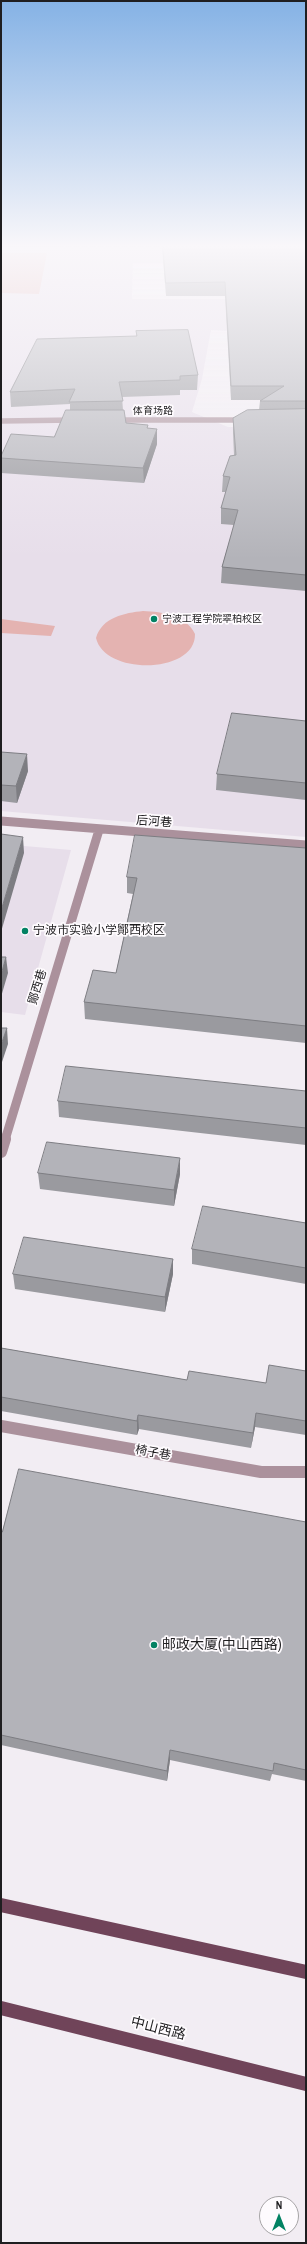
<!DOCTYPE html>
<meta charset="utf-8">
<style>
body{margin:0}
#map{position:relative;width:307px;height:2244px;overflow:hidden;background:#f2edf3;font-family:"Archivo Narrow",sans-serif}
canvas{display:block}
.frame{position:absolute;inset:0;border:2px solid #1f1e20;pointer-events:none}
.north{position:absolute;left:259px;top:2196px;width:40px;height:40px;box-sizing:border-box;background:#fefbfe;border:1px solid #a5a3a5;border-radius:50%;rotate:0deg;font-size:11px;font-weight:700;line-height:16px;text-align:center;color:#1f1e20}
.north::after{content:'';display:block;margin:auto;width:14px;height:18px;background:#028263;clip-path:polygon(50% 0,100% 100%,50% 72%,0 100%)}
</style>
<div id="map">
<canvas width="307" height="2244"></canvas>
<div class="frame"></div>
<div class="north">N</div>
</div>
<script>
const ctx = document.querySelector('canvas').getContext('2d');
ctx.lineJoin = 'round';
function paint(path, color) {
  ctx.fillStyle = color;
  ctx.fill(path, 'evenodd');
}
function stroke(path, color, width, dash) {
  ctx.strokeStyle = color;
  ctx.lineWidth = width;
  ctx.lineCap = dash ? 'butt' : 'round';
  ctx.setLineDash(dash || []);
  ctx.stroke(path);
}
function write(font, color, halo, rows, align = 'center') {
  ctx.font = font + ' "Archivo Narrow","Noto Sans SC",sans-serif';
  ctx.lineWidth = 3.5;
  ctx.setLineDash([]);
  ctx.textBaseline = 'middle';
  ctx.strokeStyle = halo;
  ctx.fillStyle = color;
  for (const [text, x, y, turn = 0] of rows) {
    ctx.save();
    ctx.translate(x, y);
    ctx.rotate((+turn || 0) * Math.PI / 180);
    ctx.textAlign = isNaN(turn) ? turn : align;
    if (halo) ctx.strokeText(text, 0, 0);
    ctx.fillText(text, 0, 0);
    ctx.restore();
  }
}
paint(new Path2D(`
 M1,250H171L172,263H133L132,299H262L267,333L211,330L202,379L192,412L228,427L306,426V837L1,811Z
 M1,844L71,850L25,1015L1,1012Z`), '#e7deea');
paint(new Path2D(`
 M1,253H47L39,294L1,293Z
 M143,611C163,612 186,615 195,634C196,674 105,676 96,638C102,617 125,613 143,611Z
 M1,619L55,626L51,636L1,633Z`), '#e4b3b1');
stroke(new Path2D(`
 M113,420H247
 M1,421L75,420`), '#ab919c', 5.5);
stroke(new Path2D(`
 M1,821L306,845
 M5,1140L99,830`), '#ab919c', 9);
stroke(new Path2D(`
 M1,1152L5,1139
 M1,1426L261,1472H306`), '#ab919c', 12);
stroke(new Path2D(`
 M1,1905L306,1972
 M1,2008L306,2084`), '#704459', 14);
paint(new Path2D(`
 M57,245H306V591L221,583L222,567L234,525L221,524V508L226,492H222L223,476L234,455L233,433V418L259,410L260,401L261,400H231L225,296H166L162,247H57Z
 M136,331L198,375L197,390H180V395L122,397L123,410L126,423L148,428L157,444L144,483L1,473V456L54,437L70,410V404L11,407L10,392L136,336Z
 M306,721V800L216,790L217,774Z
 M1,752L28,771L17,803L1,801Z
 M306,848V1043L85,1019L84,1002L116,973L133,894L127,893V877Z
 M306,1091V1145L59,1117L58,1101Z
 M38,1173L180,1174L174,1206L40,1189Z
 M306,1223V1284L192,1264V1249Z
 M173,1259V1274L165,1312L15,1289L13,1274Z
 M1,1348L187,1380L266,1383L306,1371V1435L255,1427L251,1448L139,1429L137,1435L1,1411Z
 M306,1522V1781L272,1774L270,1781L170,1760L167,1781L1,1745V1532Z`), '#9a9a9f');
paint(new Path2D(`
 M157,429V444L144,483L143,468Z
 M27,754L28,771L17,803L16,786Z
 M23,837L24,853L1,932V911Z
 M6,957L8,973L1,997V975Z
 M7,1028L8,1044L1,1065V1045Z
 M180,1158V1174L174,1206V1190Z
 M173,1259V1274L165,1312V1297Z
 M256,1413L255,1427L251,1448L253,1433Z
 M138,1415L139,1429L137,1435V1421Z
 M170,1750V1760L167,1781V1771Z`), '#7d7d82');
const building = new Path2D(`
 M163,245H306V401H260L284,386H231L225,282L166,283Z
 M188,330L198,375L180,376V380L119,382L123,401L69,402L75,389L10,392L37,339L137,336L136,331Z
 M306,409V575L222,567L238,510L221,508L230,477L223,476L230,456L236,455L233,418L247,410Z
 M66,410H124L126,423L148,425L147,428L157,429L143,468L1,458V456L11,434L54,437Z
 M232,713L306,721V783L217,774Z
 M1,752L27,754L16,786L1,785Z
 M1,834L23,837L1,911Z
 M135,835L306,848V1026L84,1002L93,970L116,973L137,878L127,877Z
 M1,957H6L1,975Z
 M1,1028H7L1,1045Z
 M66,1066L306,1091V1128L58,1101Z
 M47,1142L180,1158L174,1190L38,1173Z
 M203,1206L306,1223V1268L192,1249Z
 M24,1237L173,1259L165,1297L13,1274Z
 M1,1348L187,1380L189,1371L266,1383L269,1365L306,1371V1421L256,1413L253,1433L138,1415L137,1421L1,1397Z
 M19,1469L306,1522V1770L274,1763L273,1771L170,1750L167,1771L1,1735V1532H2Z`);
paint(building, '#b3b3b9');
stroke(building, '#7d7d82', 1);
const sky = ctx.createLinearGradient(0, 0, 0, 559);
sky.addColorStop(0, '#85b2e5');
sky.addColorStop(0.44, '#f9f7fa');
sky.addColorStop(1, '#f9f7fa00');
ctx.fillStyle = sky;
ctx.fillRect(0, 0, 307, 559);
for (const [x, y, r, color] of [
 [154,619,4,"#028263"],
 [25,931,4,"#028263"],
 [154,1645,4,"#028263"]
]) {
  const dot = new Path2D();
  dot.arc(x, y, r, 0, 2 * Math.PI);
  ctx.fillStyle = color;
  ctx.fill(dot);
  stroke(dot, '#fefbfe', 1.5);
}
write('10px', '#1f1e20', '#fefbfe', [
 ["体育场路",153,411]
]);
write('10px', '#1f1e20', '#fefbfe', [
 ["宁波工程学院翠柏校区",162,619]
], 'left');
write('12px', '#1f1e20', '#fefbfe', [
 ["后河巷",154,822,4],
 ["鄮西巷",38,987,-73],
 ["椅子巷",153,1453,10]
]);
write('12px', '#1f1e20', '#fefbfe', [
 ["宁波市实验小学鄮西校区",33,931]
], 'left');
write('14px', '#1f1e20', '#fefbfe', [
 ["邮政大厦(中山西路)",162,1645]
], 'left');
write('14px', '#1f1e20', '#fefbfe', [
 ["中山西路",158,2029,14]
]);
</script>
